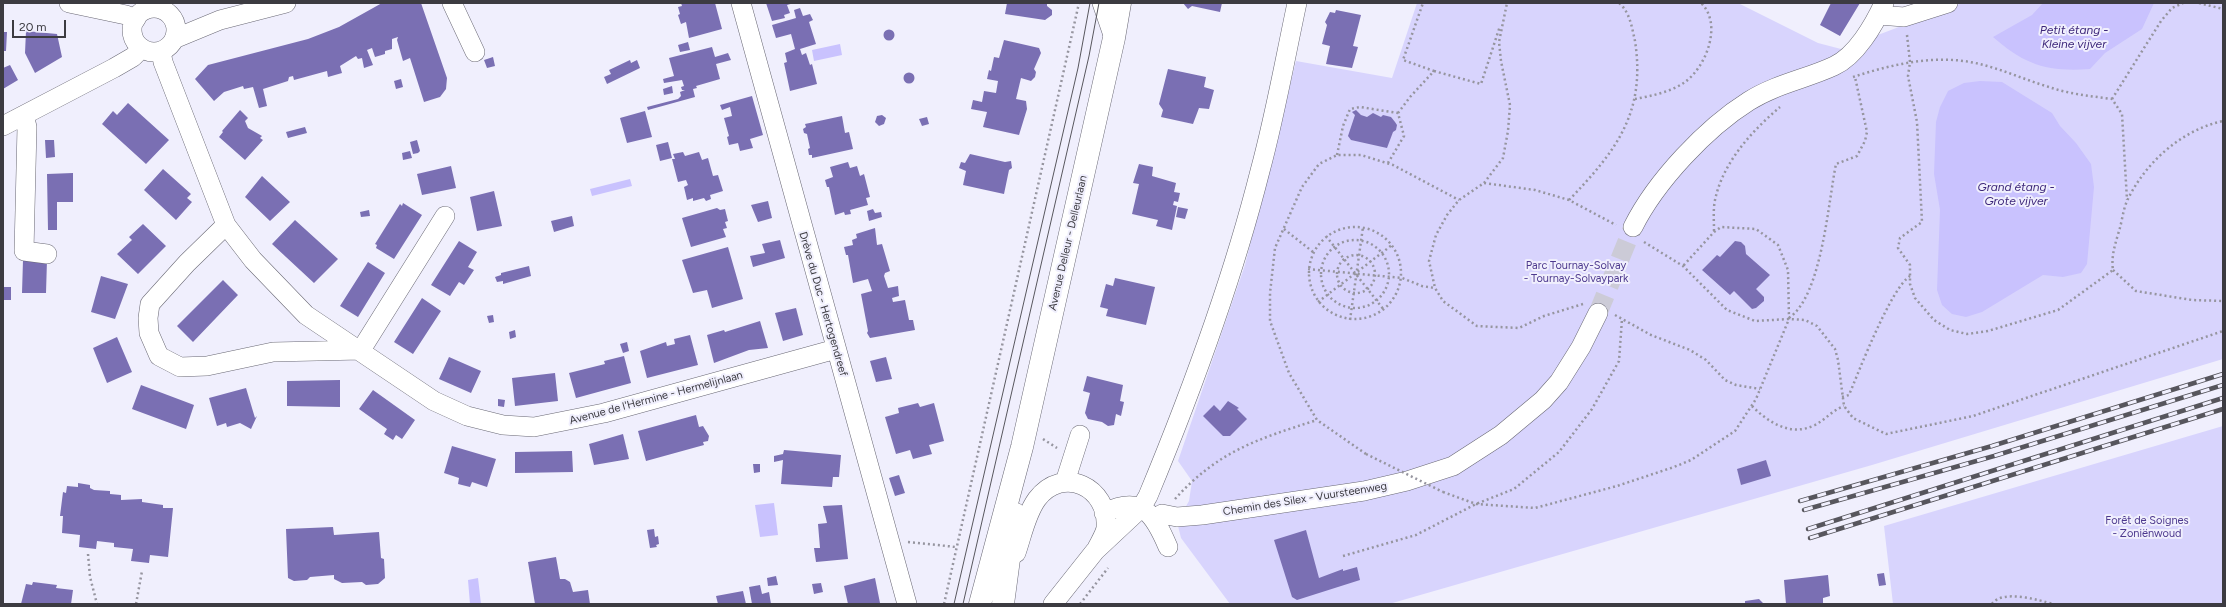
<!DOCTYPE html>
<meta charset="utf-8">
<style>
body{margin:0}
#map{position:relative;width:2226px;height:607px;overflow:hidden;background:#f0effd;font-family:Figtree,sans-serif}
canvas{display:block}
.frame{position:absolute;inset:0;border:4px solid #3c3b41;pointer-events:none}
.scale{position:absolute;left:12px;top:20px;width:54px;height:18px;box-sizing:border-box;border:2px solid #3c3b41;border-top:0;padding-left:5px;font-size:12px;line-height:14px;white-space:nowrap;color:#3c3b41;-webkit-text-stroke:3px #f0effd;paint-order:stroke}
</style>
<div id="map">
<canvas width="2226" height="607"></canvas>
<div class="frame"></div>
<div class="scale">20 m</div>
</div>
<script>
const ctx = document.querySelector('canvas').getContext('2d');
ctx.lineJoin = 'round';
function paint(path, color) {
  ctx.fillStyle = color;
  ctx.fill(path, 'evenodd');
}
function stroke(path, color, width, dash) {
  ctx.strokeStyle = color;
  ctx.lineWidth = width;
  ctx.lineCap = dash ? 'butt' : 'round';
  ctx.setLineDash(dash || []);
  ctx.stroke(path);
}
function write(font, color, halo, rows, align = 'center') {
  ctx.font = font + ' Figtree,sans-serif';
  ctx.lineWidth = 4;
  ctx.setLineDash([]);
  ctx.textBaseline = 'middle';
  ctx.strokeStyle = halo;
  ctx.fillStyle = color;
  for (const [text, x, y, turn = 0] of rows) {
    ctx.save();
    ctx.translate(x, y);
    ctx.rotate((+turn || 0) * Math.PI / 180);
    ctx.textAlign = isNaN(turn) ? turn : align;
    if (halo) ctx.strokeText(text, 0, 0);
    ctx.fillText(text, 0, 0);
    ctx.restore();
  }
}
paint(new Path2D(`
 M1417,3H1738L1818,43L1841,49L1962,3H2223V359L1872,465L1389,604H1230L1181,538L1177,522L1189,501L1192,481L1178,461L1245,265L1296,61L1392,78Z
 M2223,426V604H1893L1884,526Z`), '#d8d4fd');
paint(new Path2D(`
 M2043,3H2154L2142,29L2105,53L2090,69C2047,72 2025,65 1993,37L2032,15Z
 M840,44L842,55L814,61L812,50Z
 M1980,81L2002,82L2052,113L2060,126L2076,143L2091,164L2094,187L2087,264L2081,273L2063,277L2043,275L1982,312L1966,317L1952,314L1942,305L1937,290L1940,210L1934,174L1936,122L1940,107L1948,91L1964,83Z
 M630,179L632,186L592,196L590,189Z
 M774,503L778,535L760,537L755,505Z
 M478,578L481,604H470L468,580Z`), '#c9c2fe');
paint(new Path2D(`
 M382,3H421L447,78L446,89L440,97L424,102L410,58L403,61L397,40L398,37L392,39V49L385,51V54L375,57L372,48L367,50L373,65L364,68L362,58L358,59L356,56L340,66L342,73L328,77L327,71L294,80L293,76L289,77L288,81L263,89L267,106L259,108L253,87L244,89L243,86L224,92L214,101L195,79L208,65L308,39L339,27Z
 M681,3H715L722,29L689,38L686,22L681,24L678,15L680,14L678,7L682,6Z
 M766,3H794L787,5L790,13L784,15L785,18L772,21Z
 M1007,3H1047V6L1052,10V15L1045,20L1005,14Z
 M1183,3H1222L1220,12L1192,6L1188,9Z
 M1831,3H1860L1840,36L1820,25Z
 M800,8L803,16L810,14L813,20L809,22L816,44L800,49L802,55L806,53L810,65L812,64L817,84L790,91L784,63L787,62L785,53L795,49L791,34L776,38L772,25L796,18L794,10Z
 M1336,10L1361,15L1353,46L1358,47L1352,68L1326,64L1330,46L1322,44L1327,25L1325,22L1330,12L1335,13Z
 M883.5 35a5.5 5.5 0 1 1 11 0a5.5 5.5 0 1 1-11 0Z
 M26,31L57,34L62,57L35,73L25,53Z
 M3,32H7L6,51H3Z
 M1004,40L1039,48L1041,53L1034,69L1036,72L1035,77L1031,81L1021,78L1016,99L1026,101L1027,109L1019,135L983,127L987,112L971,109L973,100L982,102L984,91L996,93L998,81L987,79L989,70L991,71L994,57L999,58Z
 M688,42L690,50L680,52L678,45Z
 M712,47L715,57L728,53L731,60L716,64L720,79L696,86L697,88L693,89L695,97L648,110L647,107L678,99L681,96L680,92L685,90H682L681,87L684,86L682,80L664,83L663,79L674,76L669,58Z
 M493,57L495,66L487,68L484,60Z
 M630,60L631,63L637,60L640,68L607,84L604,77L611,74L609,70Z
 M10,65L18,80L3,89V68Z
 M1168,69L1206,77L1204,87L1214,90L1209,109L1199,108L1193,124L1161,117L1163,110L1159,104Z
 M903.5 78a5.5 5.5 0 1 1 11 0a5.5 5.5 0 1 1-11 0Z
 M401,79L403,87L396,89L394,81Z
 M672,86L673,93L664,95L663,89Z
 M752,96L763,135L750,139L753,148L740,151L738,143L729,145L727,137L729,136L724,118L732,116L730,107L722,110L720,105Z
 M128,103L169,140L146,164L102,124L113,111L117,115Z
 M240,110L248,118L245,121L248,128L262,136L260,138L263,140L245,160L219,137L223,132L222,131Z
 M1356,110L1361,115L1367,117L1373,113L1381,117L1383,115L1391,117L1395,122L1397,125L1396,130L1393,132L1387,148L1351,140L1348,136L1355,115L1352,112Z
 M645,111L652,137L627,143L620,118Z
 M882,115L886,118L884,124L879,126L875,122L877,116Z
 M842,116L845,133L849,132L853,149L812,158V155H809L808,149L810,148L807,134L804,133L803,129L806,127L805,124Z
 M927,117L929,124L922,126L919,119Z
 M305,127L307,133L288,138L286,132Z
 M45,140H54L55,157L46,158Z
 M417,140L420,151L418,153L413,154L410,142Z
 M668,142L672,158L660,161L656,145Z
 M410,151L412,158L403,160L402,153Z
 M683,152L685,156L699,152L702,160L708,158L713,176L718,175L723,191L710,195L711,199L706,201L704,198L693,201V198L687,200L684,187L688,185L686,180L678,182L672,159H675L673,154Z
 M970,154L1005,162L1011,161L1012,168L1009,170L1004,194L963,185L966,171L959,168L961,162L965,163Z
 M848,162L850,168L857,166L860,176L864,174L870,197L866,198L868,205L850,210L851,214L845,215L844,212L835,215L829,187H827L825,180L833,177L830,167Z
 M1139,164L1153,167L1152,176L1176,183L1174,192L1180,193L1178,202L1174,201L1173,205L1177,206L1172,230L1156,226L1158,220L1132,214L1139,184L1133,183Z
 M451,166L456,188L422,195L417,174Z
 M163,169L191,194L187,198L192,202L176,220L144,190Z
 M73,173V202H57V230H48L47,174Z
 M262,176L290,202L270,221L245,197Z
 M494,191L502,226L477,231L470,197Z
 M768,201L772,218L758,222L751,205Z
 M403,203L422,215L394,259L376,248L377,245L375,244L400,204L402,206Z
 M1178,207L1188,209L1185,219L1176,217Z
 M717,208L720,210L725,209L728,221L725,222L727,228L723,229L726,237L691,247L682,218Z
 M873,209L875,213L881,212L882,217L869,221L867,211Z
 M369,210L370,216L361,217L360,212Z
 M572,216L574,226L554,232L551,221Z
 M295,220L338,259L314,283L272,244Z
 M143,224L166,246L138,274L117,254L132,240L129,237Z
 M875,228L877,245L882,244L890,271L885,273L884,276L888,288L898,286L899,296L892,298L893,302L905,300L909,320H913L915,330L870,338L867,333L868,331L861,294L872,291L868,279L853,283L848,255H846L844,247L853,245L852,240L857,238L856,234Z
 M780,240L785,258L753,267L750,256L765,253L762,244Z
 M459,241L477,252L468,267L474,270L464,285L459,282L450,296L431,285Z
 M1735,241L1741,242L1745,246L1746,254L1770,275L1756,289L1764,297V301L1756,308L1752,309L1734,291L1730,295L1702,270L1717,255L1720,257Z
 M728,247L743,299L712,308L707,290L693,293L682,260Z
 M23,260H47L46,293H22Z
 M368,262L385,273L358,317L340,306Z
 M529,266L531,276L503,284V281L497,282L495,277L501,275V273Z
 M101,276L128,284L115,319L91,312Z
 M1115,278L1155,287L1146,325L1106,316L1108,309L1100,307L1106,284L1113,286Z
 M223,280L238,295L193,342L177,326Z
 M3,287H11V300H3Z
 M422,298L441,311L413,354L394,342Z
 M796,308L803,335L783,341L775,313Z
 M493,315L494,322L489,323L487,316Z
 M760,321L768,348L749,350L714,363L707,335L724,330L725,332Z
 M515,330L516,337L510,339L509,332Z
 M690,335L698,365L647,378L640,351L666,342L667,346L675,344L674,339Z
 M117,337L132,372L107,383L93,348Z
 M627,342L629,351L623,353L620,344Z
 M624,356L631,383L576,398L569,373L605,364L604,361Z
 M449,357L481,371L471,393L439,379Z
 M886,357L892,379L876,382L870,361Z
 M555,373L558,401L515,406L512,378Z
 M1087,376L1123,385L1120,401L1124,402L1121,416L1116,414L1114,425L1108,426L1102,422L1088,419L1085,413L1090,393L1083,391Z
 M340,380V407L287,406V381Z
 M141,385L194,405L186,429L132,409Z
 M246,388L255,418L257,416L251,429L240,423L227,427L226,423L217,426L209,398Z
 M373,390L415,420L402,439L396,435L393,440L384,434L387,429L359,409Z
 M498,399L505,400L504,407L498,406Z
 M1228,401L1239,408L1237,409L1247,419L1230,436H1223L1203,416L1214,405L1220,411Z
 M918,403L920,407L934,403L944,441L929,445L932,454L913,459L910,450L896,454L885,417L899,413L898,408Z
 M696,415L699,427L703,426L709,436L708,441L703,442L704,445L646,461L638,431Z
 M623,434L629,459L594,465L589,444Z
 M452,446L496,459L487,487L472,482L470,487L458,484L459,478L444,473Z
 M784,450L841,455L839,477H833L832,487L781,484L783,460L774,462V456L783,454Z
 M572,451L573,472L515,473V452Z
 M1766,460L1771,476L1741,485L1737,469Z
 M753,464H760V472L754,473Z
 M899,475L905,493L895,496L889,478Z
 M78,483L90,485V488L94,490L110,491V494L121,495V500L142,499V502L163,505V508H173L168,557L150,555L149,563L131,561L133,549L114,547V543L97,541L96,549L79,547L80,535L62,533L63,516H60L63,492L66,493L67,486L78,487Z
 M842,505L848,559L816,562L814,548H820L818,524L827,523L823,506Z
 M333,527L334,535L379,532L381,558L384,559L385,578L378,584L366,585L362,582L342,583L334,579V575L310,577L307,580L294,581L288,578L286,529Z
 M654,529L655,537L658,536L659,544L656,545L657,547L650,548L647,530Z
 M1306,530L1319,578L1343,569V571L1357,567L1360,580L1297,600L1292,597L1274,540Z
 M556,557L560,579H565L570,582L573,592L588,590L590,604H535L528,562Z
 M1884,573L1886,585L1879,586L1877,574Z
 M1828,575L1830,596L1823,598V604H1786L1784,580Z
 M776,576L778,585L768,586L767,578Z
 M875,578L880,603L848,604L844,586Z
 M33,582L57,585L56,588L73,590L71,604H21L26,584L32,585Z
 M821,583L823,592L814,594L812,584Z
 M760,585L762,594L769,592L771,604H752L749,587Z
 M743,591L746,604H718L716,596Z
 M1759,599L1764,604H1745V601Z`), '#7a6fb3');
stroke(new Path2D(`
 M1598,313L1633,227`), '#cccbd7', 19, [19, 10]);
const minor = new Path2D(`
 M69,3L126,15L136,19
 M452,3L475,52
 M741,3L907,604
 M1102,3L1114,38
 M132 30a22 22 0 1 1 44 0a22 22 0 1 1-44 0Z
 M1879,15L1904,17L1948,3
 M174,39L220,20L286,3
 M161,51L163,62L226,225L253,260L306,315L434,401L467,416L503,425L534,427L604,413L836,349
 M24,115L27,127L24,251L47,254
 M3,126L114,68L133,57L142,48
 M226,225L187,263L150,304L148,318L149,333L159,356L180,367L207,366L273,352L361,350L445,216
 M1633,227C1656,181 1706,128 1749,101C1776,84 1806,79 1834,66C1856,56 1874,25 1884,3
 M1065,482L1080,435
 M1104,513C1142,494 1154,514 1168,547
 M1162,514L1177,517L1202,515L1364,491L1407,481L1453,466L1501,435L1543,400L1559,382L1581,347L1598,313
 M1016,553C1022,536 1026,514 1037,499C1063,465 1109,487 1106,528C1105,534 1100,542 1097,548
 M1053,604L1095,551L1141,508L1148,496C1192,390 1232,282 1260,171C1275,116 1285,59 1297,3`);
const major = new Path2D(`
 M980,604L1022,447L1114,38L1120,3
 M1003,604L1015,514`);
stroke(minor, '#6a6975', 20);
stroke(major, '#6a6975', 23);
stroke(new Path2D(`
 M2199,3L2223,9
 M1907,35L1910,62L1908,76L1917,122L1922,222L1900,238L1898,248L1910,265V284L1915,298L1934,320L1950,330L1967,334L1988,331L2058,310L2113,270C2111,256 2115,245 2119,231C2122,222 2123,210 2127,201C2145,163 2181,130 2223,121
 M1434,71L1481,84L1500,26
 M1853,77C1890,65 1931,55 1970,62C1998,67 2022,79 2049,87C2069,94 2090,96 2112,99L2122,114L2127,200
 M1635,99C1651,96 1671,92 1685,82C1706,67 1723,24 1701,3
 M2112,99L2161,21L2172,8L2183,3
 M1398,113L1410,97L1434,71L1403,60L1423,3
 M1337,155L1343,126L1350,109L1360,107L1398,113L1404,136L1388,163
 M1484,183L1503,158L1508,131L1510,105L1501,61L1499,42L1507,3
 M1569,200C1616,151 1646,113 1635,41C1632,28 1630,12 1619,3
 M1309 273a46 46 0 1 1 92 0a46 46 0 1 1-92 0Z
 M1284,229L1313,252
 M1714,231C1714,221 1713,210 1715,200C1723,162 1752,131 1780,107
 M1326,236L1384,310
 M1321 274a34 34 0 1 1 68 0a34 34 0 1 1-68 0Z
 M1644,242L1683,266L1727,310L1755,321L1789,319L1805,320L1817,326L1835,349L1838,360L1844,406L1853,418L1886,434L1973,416L2223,331
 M1337 274a19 19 0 1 1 38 0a19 19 0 1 1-38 0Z
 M1308,269L1402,278L1422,286L1435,288
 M2113,270L2136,291L2192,300L2223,301
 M1318,302L1392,245
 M1583,304L1544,316L1519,328L1477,326L1443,301L1435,288L1429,261L1436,235L1447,215L1459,200L1484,183L1535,190L1569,200L1616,225
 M1615,315L1651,335L1690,350L1706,360L1725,380L1736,385L1760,389
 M1789,318C1822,295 1828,203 1836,164L1857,156L1865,141L1867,132L1855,77
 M1350,320L1363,227
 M1842,397L1849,395C1859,371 1891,288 1910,276
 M1752,406C1769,423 1791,437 1815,425C1826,419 1833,410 1844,406
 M1043,439L1057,448
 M1366,454L1317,420L1289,373L1270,321V293L1275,248L1302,187L1319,164L1337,155H1361L1393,165L1459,200
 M1443,492L1476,504L1535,508L1617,486L1674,467L1691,460L1735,431L1756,399L1789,319L1788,270L1778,245L1756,229L1721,227L1714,232L1683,266
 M1175,499C1218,451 1258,439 1317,420
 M908,542L956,547
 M88,554L90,577L97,604
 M1343,556L1416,535L1476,504L1514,489L1559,452L1592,409L1619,361L1622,319
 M136,604L142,571
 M944,604L1079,3
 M1080,604L1108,568
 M1992,604C2002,589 2039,600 2053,604`), '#96959f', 2.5, [2, 3]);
stroke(minor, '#fff', 19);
stroke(major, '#fff', 22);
stroke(new Path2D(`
 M954,604L1078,68L1090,3
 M963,604L1089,56L1099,3`), '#57565d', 1);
const rail = new Path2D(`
 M1800,501L1992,446L2223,374
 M1804,510L1994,456L2223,385
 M1808,529L2223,398
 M1810,538L2223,409`);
stroke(rail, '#57565d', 4.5);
stroke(rail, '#f0effd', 3, [9]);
stroke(new Path2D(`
 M1366,454L1443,492`), '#96959f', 2.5, [2, 3]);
write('11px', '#3c3b41', '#f0effd', [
 ["Avenue Delleur - Delleurlaan",1068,243,-77],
 ["Drève du Duc - Hertogendreef",823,304,74],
 ["Avenue de l'Hermine - Hermelijnlaan",656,398,-15],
 ["Chemin des Silex - Vuursteenweg",1305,499,-9]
]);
write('11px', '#4d398e', '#f0effd', [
 ["Parc Tournay-Solvay",1576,266],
 ["- Tournay-Solvaypark",1576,279],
 ["Forêt de Soignes",2147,521],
 ["- Zoniënwoud",2147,534]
]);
write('italic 12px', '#3c2679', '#f0effd', [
 ["Petit étang -",2074,30],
 ["Kleine vijver",2074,44],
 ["Grand étang -",2016,187],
 ["Grote vijver",2016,201]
]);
</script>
